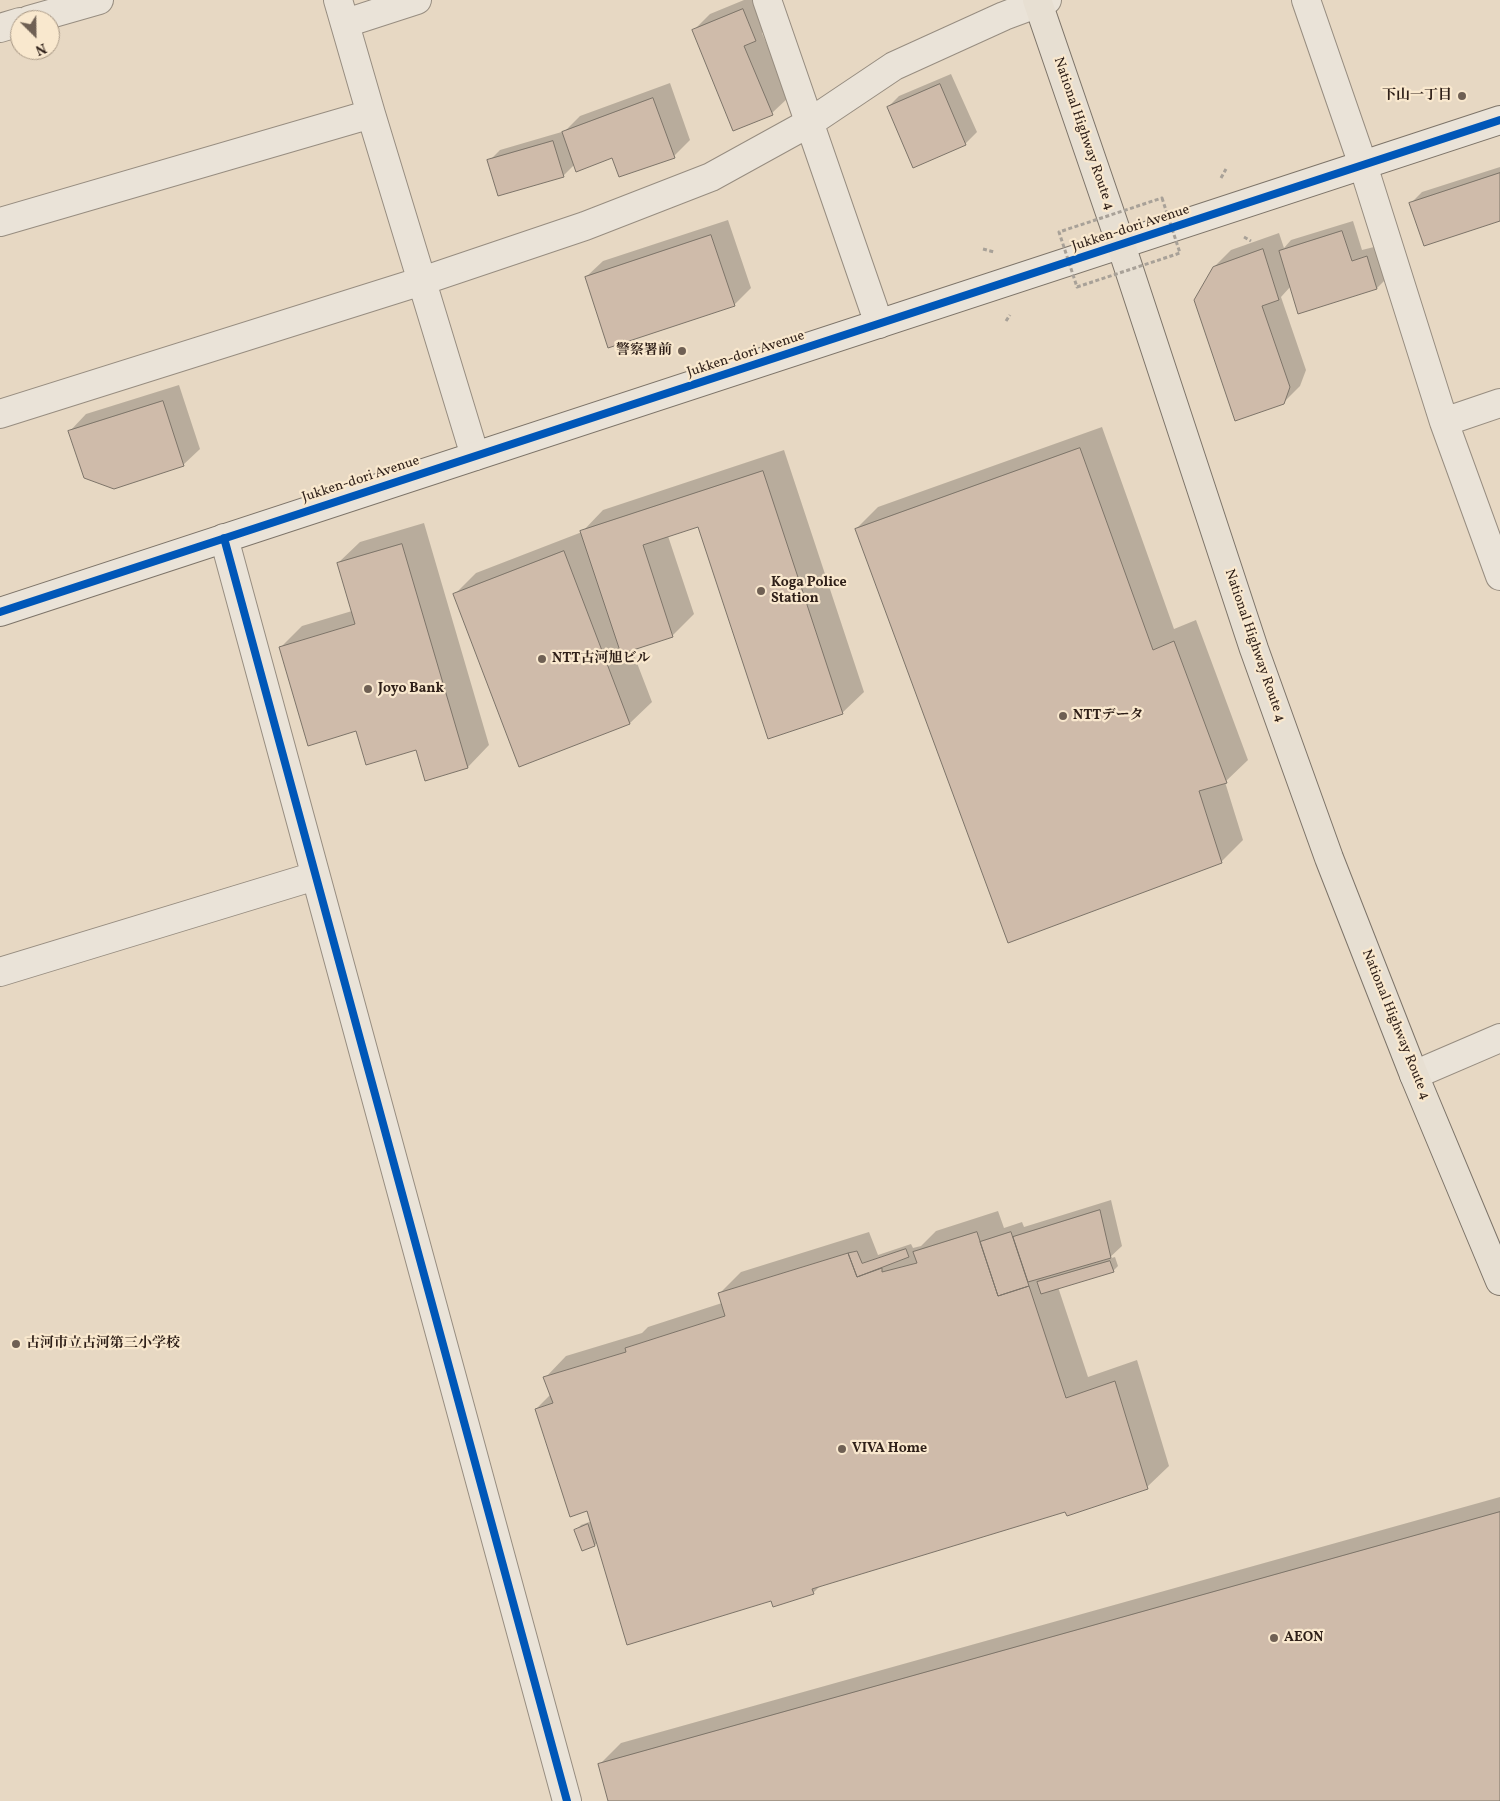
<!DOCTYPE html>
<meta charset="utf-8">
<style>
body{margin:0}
#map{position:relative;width:1500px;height:1801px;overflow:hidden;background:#e7d8c3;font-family:Vollkorn,serif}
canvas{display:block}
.north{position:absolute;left:10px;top:10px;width:50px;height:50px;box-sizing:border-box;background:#f9e8ce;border:1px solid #a89885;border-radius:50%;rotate:157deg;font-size:14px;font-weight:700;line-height:20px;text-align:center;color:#2e1f18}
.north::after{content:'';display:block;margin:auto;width:18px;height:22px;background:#6f6054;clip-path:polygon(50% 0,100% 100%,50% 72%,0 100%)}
</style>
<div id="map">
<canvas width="1500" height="1801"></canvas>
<div class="north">N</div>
</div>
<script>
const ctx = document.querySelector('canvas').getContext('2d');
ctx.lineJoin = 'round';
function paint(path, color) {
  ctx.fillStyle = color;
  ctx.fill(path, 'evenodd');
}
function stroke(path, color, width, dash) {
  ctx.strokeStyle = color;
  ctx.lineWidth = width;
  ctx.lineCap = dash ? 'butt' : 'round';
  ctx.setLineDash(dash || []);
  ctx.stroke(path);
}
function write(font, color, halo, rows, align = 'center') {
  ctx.font = font + ' Vollkorn,"Noto Serif JP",serif';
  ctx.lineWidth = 4.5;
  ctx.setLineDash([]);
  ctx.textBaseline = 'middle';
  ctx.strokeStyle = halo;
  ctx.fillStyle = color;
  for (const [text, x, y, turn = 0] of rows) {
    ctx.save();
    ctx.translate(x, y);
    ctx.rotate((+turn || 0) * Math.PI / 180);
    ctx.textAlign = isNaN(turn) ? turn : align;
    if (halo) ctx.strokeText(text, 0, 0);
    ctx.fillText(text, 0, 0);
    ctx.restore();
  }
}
paint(new Path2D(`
 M744,0H762L772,23L762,33L789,97L772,113L693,31L710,14Z
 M951,74L977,132L966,143L914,166L888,107L899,96Z
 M670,83L690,140L674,156H613L575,164L563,176L489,161L500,150L565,131L580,116Z
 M1500,167V220L1411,203L1422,192Z
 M728,220L751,288L734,305L586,277L603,261Z
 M1353,221L1362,250L1378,246L1388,277L1377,288L1291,286L1281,297L1306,370L1300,386L1283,403L1214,267L1231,250L1279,233L1284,248L1291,240Z
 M179,385L200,449L183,465L70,431L86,414Z
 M1102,427L1174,629L1196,620L1248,760L1225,782L1243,840L1221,862L856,529L878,507Z
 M784,450L864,692L842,713L699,526L668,536L694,614L672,636L632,650L652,702L630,723L454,595L476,573L582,532L603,510Z
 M424,523L489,745L468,767L356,730L281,647L302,626L352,611L338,563L360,542Z
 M1111,1200L1122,1246L1108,1259L1115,1257L1118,1266L1113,1271L1058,1287L1088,1377L1137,1360L1169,1466L1147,1487L1066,1510L821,1585L813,1593L772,1600L598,1542L595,1545L583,1550L576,1531L581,1525L592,1521L588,1509L536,1409L551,1394L545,1378L566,1356L642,1333L648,1327L722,1303L719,1294L741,1272L869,1232L878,1255L911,1244L913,1248L921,1246L936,1231L998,1211L1004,1228L1022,1222L1024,1227Z
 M1500,1497V1801H610L599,1765L621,1743Z`), '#0003');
const building = new Path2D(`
 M743,9L756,41L744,46L773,115L733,131L692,30Z
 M940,84L966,145L913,168L887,107Z
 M653,98L675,158L619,177L612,158L576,172L562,132Z
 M553,141L564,177L498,196L487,160Z
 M1500,173V221L1424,246L1409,203Z
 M1342,231L1352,261L1367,256L1377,289L1298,314L1279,251Z
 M711,235L735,306L608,348L585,277Z
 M1263,249L1279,300L1262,306L1290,387L1284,404L1235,421L1194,300L1213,267Z
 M163,401L184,466L114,489L84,478L68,431Z
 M1080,448L1153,650L1174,641L1227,783L1199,791L1222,863L1008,943L855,529Z
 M763,471L843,714L768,739L698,527L643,545L673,637L621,654L580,531Z
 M402,544L468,768L425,781L416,750L366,765L356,731L308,746L279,647L355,624L337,563Z
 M564,551L630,724L519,767L453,594Z
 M1100,1210L1111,1258L1028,1282L1013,1237Z
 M977,1232L998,1296L1029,1286L1066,1398L1115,1381L1148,1489L1067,1516L1065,1512L812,1589L814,1594L773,1607L771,1601L627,1645L587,1511L570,1517L535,1409L553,1403L543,1377L626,1352L625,1348L725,1316L718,1293L848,1253L857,1277L882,1268V1272L917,1263L913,1252Z
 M1011,1232L1029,1286L998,1296L980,1242Z
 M906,1249L909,1257L857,1277L848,1253L857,1251L862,1263Z
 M1110,1261L1114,1272L1041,1294L1037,1282Z
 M1500,1512V1801H608L598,1764Z
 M588,1524L595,1546L582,1551L574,1530Z`);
paint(building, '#cfbbaa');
stroke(building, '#7d7469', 1);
const street = new Path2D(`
 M338,0L371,114L475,456
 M767,0L879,324
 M1306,0L1363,165L1444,422L1500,576
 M29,20L99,0
 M346,23L417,0
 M0,28L20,22
 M0,222L371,114
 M0,414L422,281L585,226L711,177L809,123L894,66L1004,16L1047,0
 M1444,422L1500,403
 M224,538L567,1801
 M0,972L315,876
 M1414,1075L1500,1038`);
const secondary = new Path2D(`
 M0,612L1500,120`);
const highway = new Path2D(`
 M1037,0L1121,245L1254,649L1329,858L1414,1075L1500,1281`);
stroke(street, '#978d80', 30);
stroke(secondary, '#7d7469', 30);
stroke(highway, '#7d7469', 30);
stroke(new Path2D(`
 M1221,178L1226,169
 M1244,237L1251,241
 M983,249L994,252
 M1006,321L1010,315`), '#a8a198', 3, [4, 2.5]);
stroke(street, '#eae3d8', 28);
stroke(secondary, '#eae3d8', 28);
stroke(highway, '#e7dfd2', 28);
stroke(new Path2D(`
 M1162,198L1180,253L1077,287L1059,232Z`), '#a8a198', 3, [4, 2.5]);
stroke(new Path2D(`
 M224,538L567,1801
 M0,612L1500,120`), '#0057b8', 8);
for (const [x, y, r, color] of [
 [1462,96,5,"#6f6054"],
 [682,351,5,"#6f6054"],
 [761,591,5,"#6f6054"],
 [542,659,5,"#6f6054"],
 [368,689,5,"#6f6054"],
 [1063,716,5,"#6f6054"],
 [16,1344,5,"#6f6054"],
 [842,1449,5,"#6f6054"],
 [1274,1638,5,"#6f6054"]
]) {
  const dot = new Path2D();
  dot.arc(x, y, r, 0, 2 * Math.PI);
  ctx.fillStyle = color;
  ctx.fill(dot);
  stroke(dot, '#f9e8ce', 2);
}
write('bold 14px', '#2e1f18', '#f9e8ce', [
 ["下山一丁目",1452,96,"right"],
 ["警察署前",672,351,"right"],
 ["Koga Police",771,583],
 ["Station",771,599],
 ["NTT古河旭ビル",552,659],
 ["Joyo Bank",378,689],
 ["NTTデータ",1073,716],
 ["古河市立古河第三小学校",26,1344],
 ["VIVA Home",852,1449],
 ["AEON",1284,1638]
], 'left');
write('14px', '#2e1f18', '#f9e8ce', [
 ["National Highway Route 4",1083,134,71],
 ["Jukken-dori Avenue",1131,229,-18],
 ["Jukken-dori Avenue",746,355,-18],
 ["Jukken-dori Avenue",361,480,-18],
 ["National Highway Route 4",1254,646,71],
 ["National Highway Route 4",1395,1025,68]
]);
</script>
